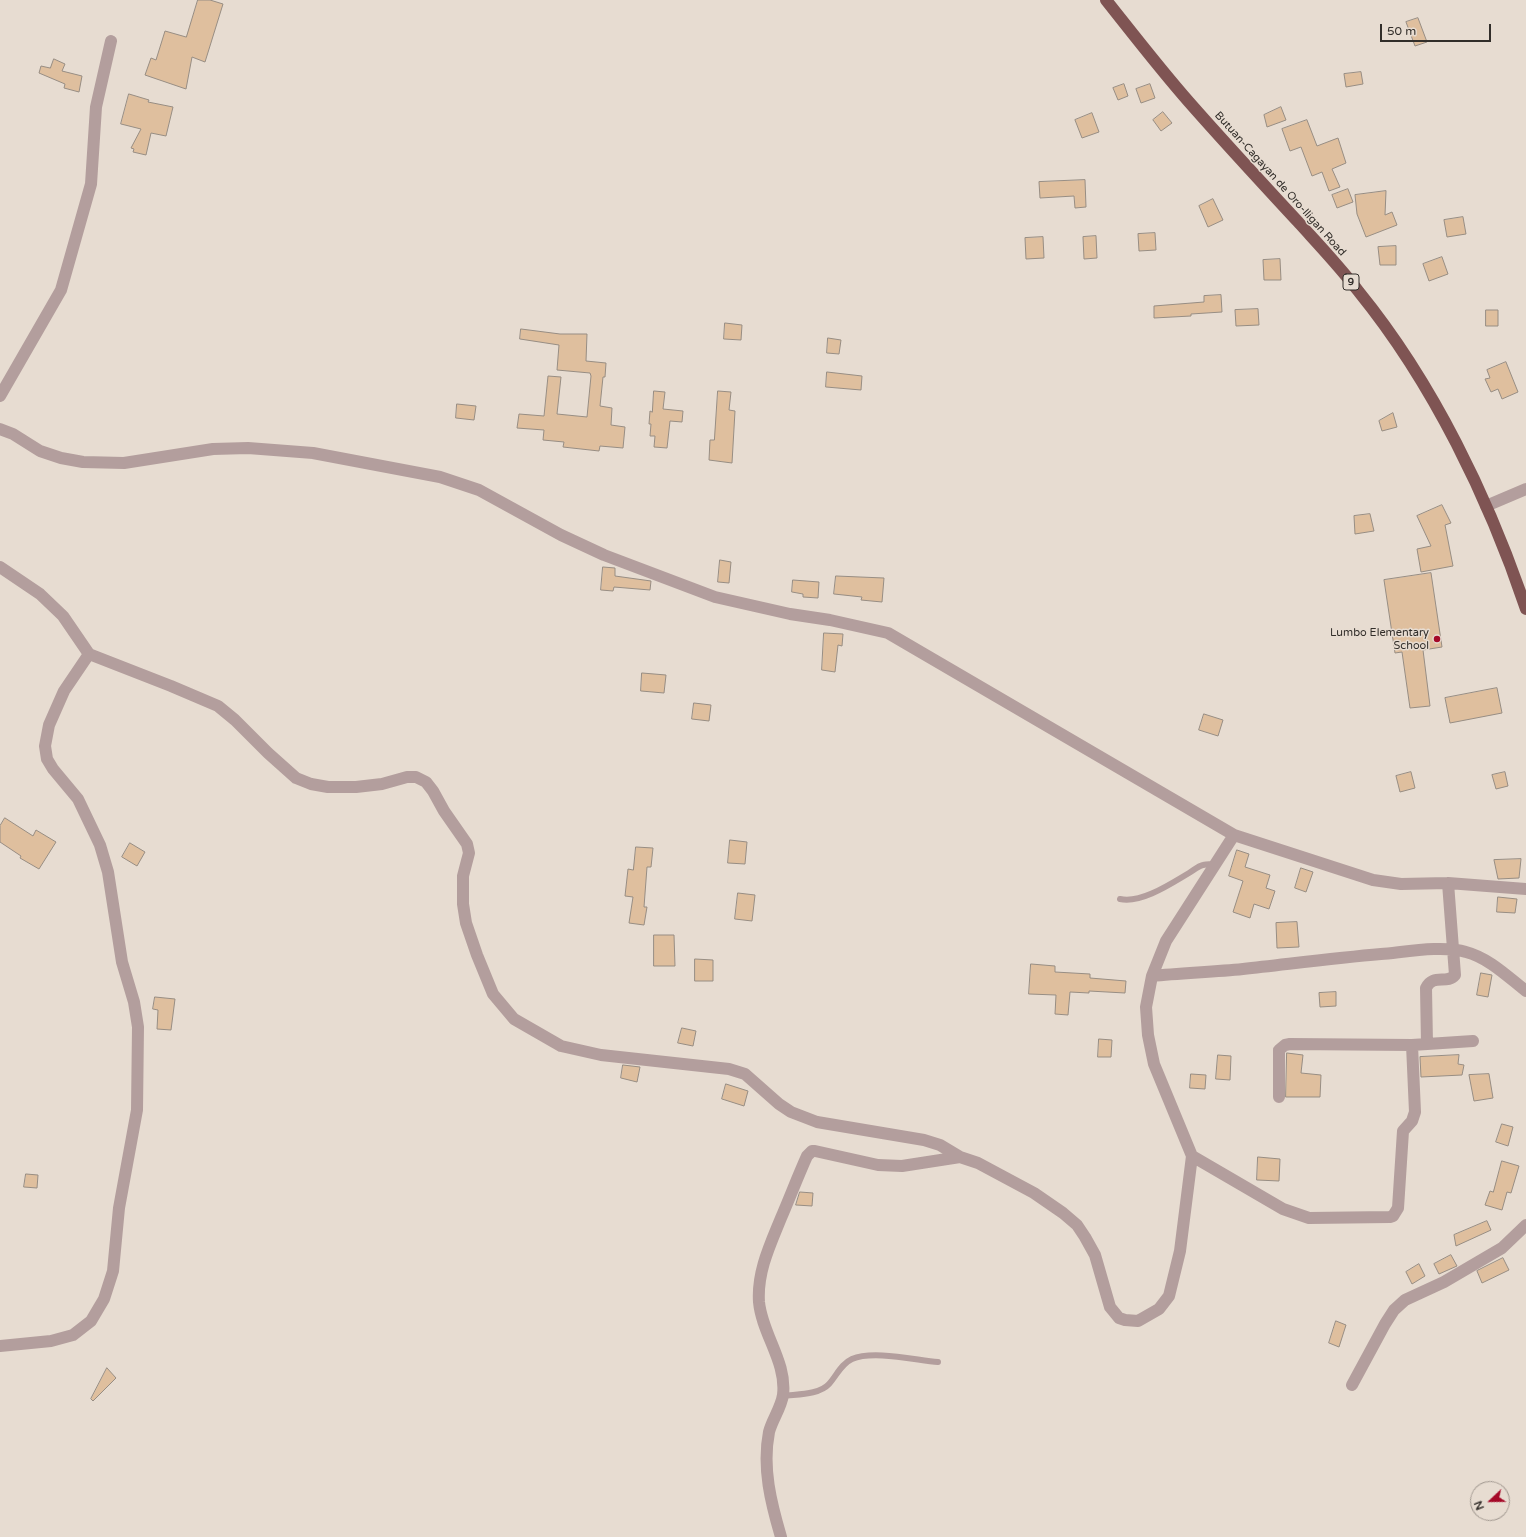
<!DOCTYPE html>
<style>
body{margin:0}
#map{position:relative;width:1526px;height:1537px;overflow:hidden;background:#e7dcd1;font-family:"Varela Round",sans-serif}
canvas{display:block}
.north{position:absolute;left:1470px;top:1481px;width:40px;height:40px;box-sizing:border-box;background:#e7dcd1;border:1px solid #9f968e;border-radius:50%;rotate:248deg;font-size:11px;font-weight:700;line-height:16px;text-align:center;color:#322e2a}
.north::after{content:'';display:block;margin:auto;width:14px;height:18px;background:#a50928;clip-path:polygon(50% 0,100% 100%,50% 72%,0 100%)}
.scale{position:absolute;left:1380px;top:24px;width:111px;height:18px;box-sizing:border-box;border:2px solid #322e2a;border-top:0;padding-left:5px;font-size:12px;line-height:14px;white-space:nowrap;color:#322e2a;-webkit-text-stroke:3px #e7dcd1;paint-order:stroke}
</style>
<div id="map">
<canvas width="1526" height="1537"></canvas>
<div class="north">N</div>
<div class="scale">50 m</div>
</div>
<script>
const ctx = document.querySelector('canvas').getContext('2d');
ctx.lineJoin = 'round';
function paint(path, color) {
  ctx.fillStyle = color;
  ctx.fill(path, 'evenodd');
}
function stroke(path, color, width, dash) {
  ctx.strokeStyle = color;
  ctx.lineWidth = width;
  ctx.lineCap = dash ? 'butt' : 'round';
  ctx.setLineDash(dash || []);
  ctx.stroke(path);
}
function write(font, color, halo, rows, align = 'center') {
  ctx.font = font + ' "Varela Round",sans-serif';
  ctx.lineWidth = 3;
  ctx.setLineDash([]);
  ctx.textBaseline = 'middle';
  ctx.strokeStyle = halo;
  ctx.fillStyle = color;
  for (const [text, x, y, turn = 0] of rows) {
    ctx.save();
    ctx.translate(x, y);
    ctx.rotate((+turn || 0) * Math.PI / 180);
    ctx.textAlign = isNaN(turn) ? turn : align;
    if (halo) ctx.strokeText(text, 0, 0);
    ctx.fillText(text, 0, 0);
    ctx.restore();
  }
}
const building = new Path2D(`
 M198,0H210L223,4L205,62L192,57L186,89L145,75L151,58L156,60L165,31L186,37Z
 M1418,18L1427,42L1415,46L1406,22Z
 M54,59L65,64L62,71L82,76L79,92L64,88L65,84L39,73L41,66L50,68Z
 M1361,72L1363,84L1346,87L1344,74Z
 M1124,84L1128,96L1118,100L1113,88Z
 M1150,84L1155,98L1141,103L1136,89Z
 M129,94L149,100L148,102L173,107L166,136L151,133L146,155L133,152L134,149L131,148L141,129L121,124Z
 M1281,107L1286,120L1267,127L1264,115Z
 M1163,112L1172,123L1161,131L1153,120Z
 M1092,113L1099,132L1082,138L1075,120Z
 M1307,120L1317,146L1338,138L1346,163L1332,169L1340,187L1329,191L1322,172L1312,176L1301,147L1290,151L1282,129Z
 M1085,180L1086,207L1075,208L1074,196L1040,198L1039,182Z
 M1348,189L1353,202L1337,208L1332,195Z
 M1386,191L1385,215L1392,212L1397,225L1366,237L1357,214L1355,195Z
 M1213,199L1223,220L1208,227L1199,206Z
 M1463,217L1466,234L1447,237L1444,220Z
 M1155,233L1156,250L1139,251L1138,234Z
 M1096,236L1097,258L1084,259L1083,237Z
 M1043,237L1044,258L1026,259L1025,238Z
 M1396,246V265H1380L1378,247Z
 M1442,257L1448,274L1429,281L1423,264Z
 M1280,259L1281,280H1264L1263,260Z
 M1221,295L1222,312L1191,314V316L1154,318V306L1204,302V296Z
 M1258,309L1259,325L1236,326L1235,310Z
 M1486,310H1498V326H1486Z
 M725,323L742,325L741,340L724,339Z
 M521,329L560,334H587L586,361L606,363L605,377H603L600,406L612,408L611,425L625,427L623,448L600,446L599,451L563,447L564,442L543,440L544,430L517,428L519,414L544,416L548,376L561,377L557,414L587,417L591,376L590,373L557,370L559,345L520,339Z
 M828,338L841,340L839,354L827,353Z
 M1506,362L1518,392L1502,399L1498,389L1491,392L1485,379L1490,378L1487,370Z
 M827,372L862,376L861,390L826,387Z
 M654,391L665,392L663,409L683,411L682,422L670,421L667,448L654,447L655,436H650L651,424H649L650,411L652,412Z
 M718,391L731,392L729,410L735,411L732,463L709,460L710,440H714Z
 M457,404L476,406L474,420L456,418Z
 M1393,413L1397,427L1382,431L1379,421Z
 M1442,505L1451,523L1445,525L1453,566L1421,572L1417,549L1431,546L1417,516Z
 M1370,514L1374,531L1355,534L1354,516Z
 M720,560L731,562L729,583L718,582Z
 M603,567L615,568V576L651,581L650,590L614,587L613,591L601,590Z
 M1431,573L1442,647L1423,650L1430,706L1410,708L1402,652L1395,653L1384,580Z
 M836,576L884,578L882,602L861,600L862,597L834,594Z
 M793,580L819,582L818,598L803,597V594L792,592Z
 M824,633L843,634L842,646L838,645L835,672L822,670Z
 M642,673L666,675L664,693L641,691Z
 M1497,688L1502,713L1450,723L1445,698Z
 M694,703L711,705L709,721L692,719Z
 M1204,714L1223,720L1218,736L1199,730Z
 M1411,772L1415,788L1400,792L1396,776Z
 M1505,772L1508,786L1496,789L1492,775Z
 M5,818L33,836L36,830L56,842L39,869L20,858L21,856L0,842V826Z
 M730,840L747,842L745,864L728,863Z
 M130,843L145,852L137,866L122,857Z
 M636,847L653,848L651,867H647L644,907H647L644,925L629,923L633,897L625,896L628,869L633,870Z
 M1237,850L1249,854L1245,867L1270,875L1266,888L1275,891L1269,909L1254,904L1250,918L1233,912L1243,881L1229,876Z
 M1521,859L1519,878L1498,879L1494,860Z
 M1301,868L1313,872L1306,892L1295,888Z
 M738,893L755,895L752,921L735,919Z
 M1498,897L1517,899L1515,913L1497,912Z
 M1297,922L1299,947L1277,948L1276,923Z
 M654,935H674L675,966H654Z
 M695,959L713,960V981H695Z
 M1031,964L1055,966V972L1090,974V978L1126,981L1125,993L1089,991V993L1070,992L1068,1015L1055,1014L1056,995L1029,994Z
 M1481,973L1492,975L1488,997L1477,995Z
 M1336,992V1006L1320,1007L1319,993Z
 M155,997L175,999L171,1030L157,1029L158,1010L153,1009Z
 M682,1028L696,1031L693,1046L678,1043Z
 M1099,1039L1112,1040L1111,1057H1098Z
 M1287,1053L1303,1055L1301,1073L1321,1075L1320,1097H1286Z
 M1218,1055L1231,1056L1230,1080L1216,1079Z
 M1459,1055L1458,1064L1464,1065L1462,1075L1421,1077L1420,1057Z
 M623,1065L640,1067L637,1082L621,1078Z
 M1191,1074L1206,1075L1205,1089L1190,1088Z
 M1489,1074L1493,1098L1474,1101L1469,1075Z
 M726,1084L748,1091L744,1106L722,1099Z
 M1502,1124L1513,1127L1508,1146L1496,1142Z
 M1258,1157L1280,1159L1279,1181L1257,1180Z
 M1502,1161L1519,1166L1511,1193L1507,1192L1502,1210L1485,1205L1490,1191L1493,1192Z
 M26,1174L38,1175L37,1188L24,1187Z
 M800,1192L813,1193L812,1206L796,1205Z
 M1487,1221L1491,1230L1456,1246L1454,1235Z
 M1451,1255L1457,1266L1439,1274L1434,1264Z
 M1503,1258L1509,1270L1482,1283L1477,1271Z
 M1419,1264L1425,1276L1412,1284L1406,1272Z
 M1336,1321L1346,1325L1339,1347L1329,1343Z
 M107,1368L116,1378L93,1401L91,1399Z`);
paint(building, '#dfbf9e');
stroke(building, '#978d83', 1);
stroke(new Path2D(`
 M1120,899C1141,904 1172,883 1189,873C1194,870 1198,866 1203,865C1207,864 1211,864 1215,865
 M783,1396C797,1394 819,1395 829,1384C837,1375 841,1364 852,1359C873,1350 915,1360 938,1362`), '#b39e9d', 6);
stroke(new Path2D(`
 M0,396L61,290L91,184L96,107L111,41
 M0,429L13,434L40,451L61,458L83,462L124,463L213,449L248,448L313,453L440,477L479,490L561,535L604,555L715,597L790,614L830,620L888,633L1234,835L1373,880L1401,884L1448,883L1526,889
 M1486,506L1526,489
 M0,567L40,594L63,616L89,654L64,691L49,725L45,746L47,759L53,769L78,799L100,845L108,872L122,962L134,1002L138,1027L137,1110L119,1208L113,1271L104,1299L91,1321L73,1335L51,1341L0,1346
 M89,654L171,686L218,706L235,720L268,753L296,778L311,784L328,787H356L382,784L407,777H416L426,782L433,791L444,811L467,844L469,853L463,876V904L466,923L477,955L493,994L514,1019L561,1046L601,1055L729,1069L745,1074L779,1104L791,1112L817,1122L924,1140L940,1145L960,1157
 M1152,976C1182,973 1213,972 1243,969C1289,964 1335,958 1381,954C1405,952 1443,945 1466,952C1489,958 1508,977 1526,991
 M1427,1044L1426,988C1433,973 1447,985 1455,975L1448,883
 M1279,1097V1050L1285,1045L1290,1044L1412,1045L1473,1041
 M1192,1156L1283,1209L1309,1218L1390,1217L1393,1216L1398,1208L1403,1131L1412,1121L1415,1112L1412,1045
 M1352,1385L1385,1324L1394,1310L1405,1300L1444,1282L1502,1248L1526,1225
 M781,1537C771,1503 762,1468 769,1432C772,1420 781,1408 783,1395C787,1362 762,1334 759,1302C757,1272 770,1245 781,1218C790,1197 798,1176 807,1156L812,1151H815L878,1165L902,1166L960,1157L978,1163L1034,1193L1063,1213L1077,1225L1085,1237L1095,1255L1110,1307L1119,1318L1125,1320L1138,1321L1159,1309L1169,1296L1180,1251L1192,1156L1154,1064L1148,1035L1146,1007L1152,976L1166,941L1234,835`), '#b39e9d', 12);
stroke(new Path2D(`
 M1106,0C1133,34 1160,69 1189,102C1225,143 1263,184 1300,224C1320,246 1341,268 1359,292C1433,383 1489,499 1526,609`), '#7f5453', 12);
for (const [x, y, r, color] of [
 [1437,639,4,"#a50928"]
]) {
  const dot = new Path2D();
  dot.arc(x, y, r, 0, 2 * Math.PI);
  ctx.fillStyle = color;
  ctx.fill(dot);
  stroke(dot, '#e7dcd1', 1.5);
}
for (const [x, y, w] of [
 [1351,282,16]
]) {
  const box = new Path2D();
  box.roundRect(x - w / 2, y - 8, w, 16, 3);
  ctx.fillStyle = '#e7dcd1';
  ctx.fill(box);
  stroke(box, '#322e2a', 1);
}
write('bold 10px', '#322e2a', null, [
 ["9",1351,282]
]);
write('11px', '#322e2a', '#e7dcd1', [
 ["Butuan-Cagayan de Oro-Iligan Road",1280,184,48]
]);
write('11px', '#322e2a', '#e7dcd1', [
 ["Lumbo Elementary",1429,633],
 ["School",1429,646]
], 'right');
</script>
